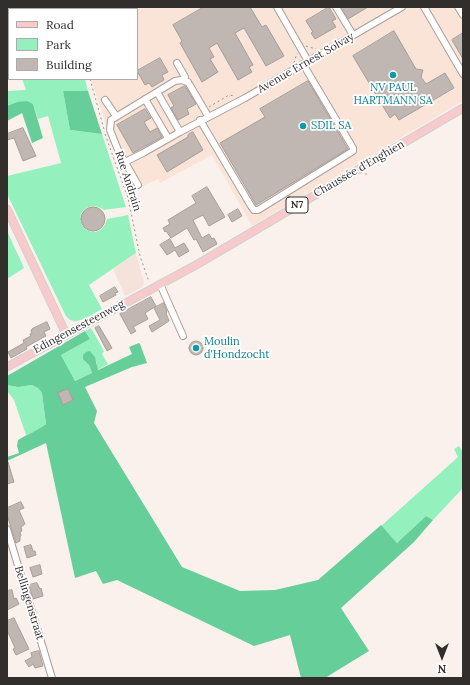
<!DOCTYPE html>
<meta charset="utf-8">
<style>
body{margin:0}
#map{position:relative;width:470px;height:685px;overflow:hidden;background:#fbf1ec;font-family:Lora,serif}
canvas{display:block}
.frame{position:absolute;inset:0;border:8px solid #322e2c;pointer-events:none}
.legend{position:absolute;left:8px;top:8px;width:130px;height:72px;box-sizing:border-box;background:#fff;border:1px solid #adabab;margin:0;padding:5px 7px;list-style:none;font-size:12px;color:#322e2c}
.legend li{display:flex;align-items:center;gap:8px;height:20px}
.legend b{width:20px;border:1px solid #adabab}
.north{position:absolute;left:422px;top:637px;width:40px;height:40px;-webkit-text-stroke:3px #fff;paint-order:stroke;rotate:180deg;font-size:11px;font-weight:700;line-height:16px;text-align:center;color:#322e2c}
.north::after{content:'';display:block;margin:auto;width:14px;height:18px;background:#322e2c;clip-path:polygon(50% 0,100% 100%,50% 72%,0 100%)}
</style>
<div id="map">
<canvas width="470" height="685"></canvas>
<div class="frame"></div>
<ul class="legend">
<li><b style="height:5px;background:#f8cacc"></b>Road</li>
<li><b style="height:11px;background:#94f1be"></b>Park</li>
<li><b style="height:11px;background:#c0b7b2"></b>Building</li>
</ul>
<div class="north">N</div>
</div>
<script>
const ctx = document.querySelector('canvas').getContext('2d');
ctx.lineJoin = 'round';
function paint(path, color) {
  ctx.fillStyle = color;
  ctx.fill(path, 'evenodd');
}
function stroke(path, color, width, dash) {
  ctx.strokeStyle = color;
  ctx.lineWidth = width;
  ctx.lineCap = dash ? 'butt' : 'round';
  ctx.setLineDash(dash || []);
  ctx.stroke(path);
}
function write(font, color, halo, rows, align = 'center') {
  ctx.font = font + ' Lora,serif';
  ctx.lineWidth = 3.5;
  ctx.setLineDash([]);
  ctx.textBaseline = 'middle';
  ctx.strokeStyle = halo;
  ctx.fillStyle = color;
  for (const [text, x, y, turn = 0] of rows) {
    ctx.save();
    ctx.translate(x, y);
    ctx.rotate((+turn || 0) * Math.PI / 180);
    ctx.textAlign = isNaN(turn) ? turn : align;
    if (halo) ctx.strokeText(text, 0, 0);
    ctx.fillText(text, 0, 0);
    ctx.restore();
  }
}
paint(new Path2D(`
 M136,253L144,282L143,287L125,296L113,269Z`), '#f5e3db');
paint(new Path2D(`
 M70,7H463V101L252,226L212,155L160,183L158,179L128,193L91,79H137V9H71Z`), '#fae4d7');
paint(new Path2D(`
 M7,7H63L64,9H9V50L7,46Z
 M22,79H85L88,91H63L70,130L102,134L126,207L104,210C96,204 86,205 81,214C77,233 102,240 107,219L128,215L136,253L89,285L102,309C94,313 77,326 69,319C66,317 64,312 62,308L7,194V176L61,163L48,116L38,119L33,104L17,102L7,106V91L26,90Z
 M7,231L24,268L7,279Z
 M91,328L104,351L102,354L108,364L97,370V363L92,353L85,361L89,365L92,373L75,381L61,355L90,339L85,331Z
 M7,385L18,387L32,385L38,388L42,393L46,424L40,430L26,435L14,400L7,391Z
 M459,446L463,452V488L433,520L426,516L397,543L381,526L458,457L454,449Z`), '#94f1be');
paint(new Path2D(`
 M63,91H88L102,134L70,130Z
 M27,101L33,104L43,138L32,143L22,113L7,121V106L17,102Z
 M85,331L90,339L61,355L75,381L92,373L89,365L83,359V355L86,352L90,351L95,357L98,370L132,354L129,347L139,343L140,344L147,363L132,367L85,387L97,411L94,423L182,567L240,591L275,590L318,580L381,525L397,543L426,516L433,520L414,542L341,608L369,651L325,678H301L290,635L254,646L117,580L103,584L96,571L75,578L46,443L7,461V457L19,453L17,446L18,440C27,434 38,431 46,424L42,393L38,388L32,385L18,387L7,385V376Z`), '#66ce98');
const building = new Path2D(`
 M204,7H250L262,27L266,25L284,56L266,66L244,28L235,33L253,65L249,67L252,72L238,80L217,43L209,48L214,57L210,59L218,72L202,82L180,43L182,41L173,25Z
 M329,7L336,19L332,21L336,27L315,39L311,33L313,32L306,21Z
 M341,7H368L348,19Z
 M394,31L416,69L423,70L421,77L426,84L445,73L454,88L399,120L395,114L390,118L353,56Z
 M463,33V59L452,40Z
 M160,58L168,72L162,75L164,80L152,87L149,83L145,85L137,71Z
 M308,81L348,149L256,205L220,143L265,117L260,109Z
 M185,86L196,104L187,109L189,114L178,120L171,108L174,106L168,95Z
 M145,109L151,118L144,122L150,132L157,128L162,137L133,153L117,125Z
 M23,128L36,156L23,161L14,138L7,140V134Z
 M193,132L203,150L167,172L157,155L188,137V135Z
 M207,187L225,217L209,226L203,215L193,220L202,238L209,234L212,239L214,238L217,244L203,252L196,239L194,240L187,228L171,238L166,231L165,232L163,228L170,224L168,220L196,203L192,196Z
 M81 219a12 12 0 1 1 24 0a12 12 0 1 1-24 0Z
 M238,209L242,216L232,222L228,215Z
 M170,239L175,248L184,243L189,251L179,257L175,250L167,255L160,245Z
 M115,287L118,292L115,293L116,295L103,302L100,296Z
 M151,297L156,306L145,313L148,319L133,327L136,331L131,334L120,314Z
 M164,303L167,312L166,313L169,321L152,332L149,326L160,320L154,308Z
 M47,322L50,329L44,332L46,336L26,347L27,349L11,358L8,352L24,343L23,340L31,336L30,334L32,333L31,331L32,329Z
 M99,326L112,348L107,351L95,328Z
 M189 348a7 7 0 1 1 14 0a7 7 0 1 1-14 0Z
 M68,389L73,400L63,405L58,393Z
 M7,462H8L14,482L7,484Z
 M21,502L24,508L19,510L25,524L21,527L22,531L20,532L21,536H20V541L16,543L7,515V508Z
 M31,545L33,551H35L36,555L27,558L24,547Z
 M40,565L42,574L33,577L30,568Z
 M37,583L40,589L41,588L43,596L33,599L29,585Z
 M12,590L14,599L16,598L19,604L7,610V591Z
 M14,618L29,649L16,655L13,649L15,648L7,630V621Z
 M39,651L43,666L35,668L33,664L29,667L25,661L32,657L31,653Z`);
paint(building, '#c0b7b2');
stroke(building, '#a79e99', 1);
const minor = new Path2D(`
 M277,7L308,61
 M336,7L353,35
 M424,7L463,74
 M458,7L463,15
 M177,63L185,77L184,80
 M157,92L180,132
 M145,99L168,138
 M105,100L116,116
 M200,120L251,206L254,210H258L353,151V148L303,64
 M125,162L143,153L180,132L245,98L402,7
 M138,185L118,150L110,130L111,120L175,81L181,80L188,82L208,116
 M160,284L183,336
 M7,529L52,678`);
const major = new Path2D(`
 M7,209L66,334
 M7,367L196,265L463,108`);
stroke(minor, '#a99f9b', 8);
stroke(major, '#d2d1d1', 9);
stroke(new Path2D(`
 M67,7L68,9
 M306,46L316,49
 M294,63L297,53
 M90,79L104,129
 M209,107L229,95L235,96
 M105,134L128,198L140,256L149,282
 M366,173V176`), '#9b9491', 1, [2, 3]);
stroke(minor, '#fff', 6);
stroke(major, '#f8cacc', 7);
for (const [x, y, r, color] of [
 [393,75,4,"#0f9aa8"],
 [303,126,4,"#0f9aa8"],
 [196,348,4,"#0f9aa8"]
]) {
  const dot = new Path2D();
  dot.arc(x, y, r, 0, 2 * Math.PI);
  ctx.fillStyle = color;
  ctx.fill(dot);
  stroke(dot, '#fff', 1.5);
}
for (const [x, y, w] of [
 [297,205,22]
]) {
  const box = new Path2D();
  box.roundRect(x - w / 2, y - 8, w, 16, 3);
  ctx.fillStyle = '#fff';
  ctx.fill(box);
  stroke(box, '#322e2c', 1);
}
write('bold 10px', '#322e2c', null, [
 ["N7",297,205]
]);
write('11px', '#322e2c', '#fff', [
 ["Avenue Ernest Solvay",306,63,-30],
 ["Chaussée d'Enghien",359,169,-30],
 ["Rue Andrain",128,181,72],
 ["Edingensesteenweg",79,327,-28],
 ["Bellingenstraat",29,603,73]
]);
write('11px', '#0d838f', '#fff', [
 ["NV PAUL",393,88,"center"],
 ["HARTMANN SA",393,101,"center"],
 ["SDIL SA",311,126],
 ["Moulin",204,342],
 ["d'Hondzocht",204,355]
], 'left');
</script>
